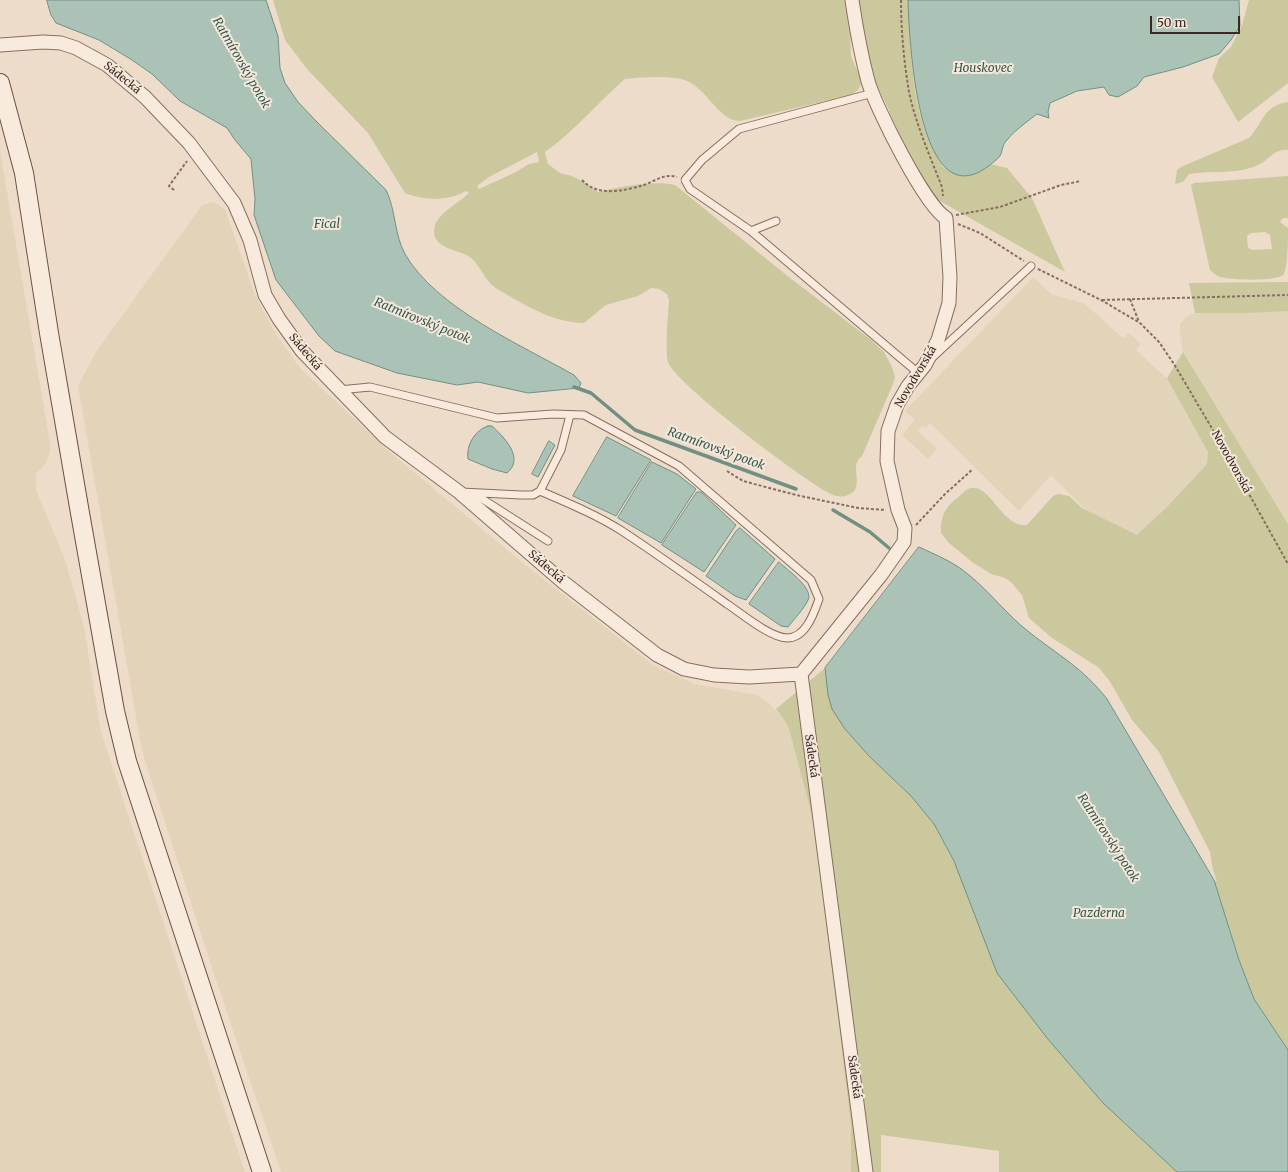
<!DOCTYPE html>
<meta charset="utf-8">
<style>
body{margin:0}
#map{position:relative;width:1288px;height:1172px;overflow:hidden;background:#eddcca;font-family:Merriweather,serif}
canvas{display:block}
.scale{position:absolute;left:1150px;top:16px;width:90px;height:18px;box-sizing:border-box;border:2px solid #3a2922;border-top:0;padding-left:5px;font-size:12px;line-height:14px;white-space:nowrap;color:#3a2922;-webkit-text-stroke:3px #f5e8da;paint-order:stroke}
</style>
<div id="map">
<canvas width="1288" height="1172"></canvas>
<div class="scale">50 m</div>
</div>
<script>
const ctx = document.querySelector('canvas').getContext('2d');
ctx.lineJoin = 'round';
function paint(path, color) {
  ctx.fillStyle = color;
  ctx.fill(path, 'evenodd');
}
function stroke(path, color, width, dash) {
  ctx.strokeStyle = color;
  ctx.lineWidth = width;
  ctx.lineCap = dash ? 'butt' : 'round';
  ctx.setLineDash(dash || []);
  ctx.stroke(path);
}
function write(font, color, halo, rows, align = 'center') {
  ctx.font = font + ' Merriweather,serif';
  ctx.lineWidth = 4;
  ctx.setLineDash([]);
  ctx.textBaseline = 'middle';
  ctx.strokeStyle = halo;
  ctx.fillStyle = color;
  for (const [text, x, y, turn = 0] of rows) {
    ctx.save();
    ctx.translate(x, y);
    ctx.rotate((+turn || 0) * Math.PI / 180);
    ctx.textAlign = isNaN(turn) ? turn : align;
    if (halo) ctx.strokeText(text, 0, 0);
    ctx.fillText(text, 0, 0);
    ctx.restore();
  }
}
paint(new Path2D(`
 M0,150L50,443V452L46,463L36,474V490L66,562L84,627L101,732L245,1172H0Z
 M213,202L225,209L255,295L274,331L300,368L391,453L523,563L653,665L695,684L757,695L768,702L783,718L789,729L814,823L851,1125V1172H281L214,974L142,751L78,386L96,352L202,205Z
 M1033,277L1051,294L1085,304L1123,338L1129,333L1141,344L1136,350L1173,384L1229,473L1130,554L1051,475L1019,511L930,423L925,428L922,426L918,431L937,449L928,459L902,435L915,420L905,411Z
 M1272,311H1288V524L1183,352L1180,333V324L1186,317L1195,313H1249Z`), '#e2d4b8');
paint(new Path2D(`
 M273,0H849L852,20L848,24C852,34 850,44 851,55C854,70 872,84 851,95L740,121C717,121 706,84 681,79C666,76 641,77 625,79C598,102 575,131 545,152L548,164L560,173L572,176L582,181L598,192C619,187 654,180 675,185L785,274L870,339L884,352L892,367L895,377L893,384L862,456C850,465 861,477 855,490C850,496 841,498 833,495C809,485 674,383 668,362C665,351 668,313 669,301L667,294L659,289L651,288L638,296L606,305L584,323C556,322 535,311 511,297C505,293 498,290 493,286C484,278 479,264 470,257C459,250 435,249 434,232C433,215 458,204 469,193L466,191C449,201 424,201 405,193L368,133L307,69L285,40ZM537,152L539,162L529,164L516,172L479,189L477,186L489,177Z
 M858,0H908C911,48 911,113 937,156C939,159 941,166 945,168C960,178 976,174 990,164L1007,168L1032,198L1065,272L931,196L905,152L887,106L873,77Z
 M1249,0H1288V83L1238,122L1212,77L1219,58L1231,47L1242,25Z
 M1288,102V150C1275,148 1269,160 1258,165C1237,175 1212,170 1189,174L1183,182L1175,184L1177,170L1181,167L1249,138C1263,123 1264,105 1288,102Z
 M1288,176V218H1283L1280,222L1288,228C1288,239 1288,265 1284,274C1278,282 1231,280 1220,277C1216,275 1213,273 1210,270L1191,185L1194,183ZM1265,232L1270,235L1272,249L1253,250L1248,248L1247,236L1251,233Z
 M1288,282V311L1249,313H1195L1189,283Z
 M1183,352L1288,524V1050L1254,999L1239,960L1214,880L1217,882L1213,870L1210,852L1159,752L1132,720L1109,680L1098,667L1052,638L1029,618L1022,595L1012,583L1005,578L991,574L972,562L948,542L941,533C940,519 944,508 956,499C960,496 964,491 968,489C989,479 1001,528 1027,525L1053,496L1058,494L1069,496L1082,508L1137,535L1167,507L1207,464L1208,452L1167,378Z
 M825,668L828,695L845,729L869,756L911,796L934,824L1047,1038L1103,1103L1177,1172H999V1151L881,1135V1172H851V1125L814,823L789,729L783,718L776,709Z`), '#cbc89e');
const water = new Path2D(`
 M47,0H266L278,36L280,68L285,83L298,102L316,121L386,190C396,210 394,234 405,254C436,308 521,345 574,375L581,383L579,388L528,393L478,382L457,385L397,373L335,351L319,336L276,280L254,215L255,199L251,159L235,140L227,128L180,101L152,74L132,60L99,40L56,23L51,15Z
 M908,0H1239L1240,26L1231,40L1219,54L1183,67L1144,77L1137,86L1118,97L1109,95L1104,87L1077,91L1050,103L1048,112L1049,118L1037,114C1027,122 1015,130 1007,140C1002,145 1003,150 1000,156C996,161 986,168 981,171C916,207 909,33 908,0Z
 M488,426H492C504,437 525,458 507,473L492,469L468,459C466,445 475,430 488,426Z
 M607,437L651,460L616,516L573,496Z
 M549,441L555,445L538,477L532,474Z
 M652,462L677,474L696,489L661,543L618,518Z
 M697,492H701L736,525L704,572L662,545Z
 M740,528L775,559L746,600L735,596L706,576L736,531Z
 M919,547C936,555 954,562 969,575C990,592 1007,615 1029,632C1058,655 1083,668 1107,699L1214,880L1239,960L1254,999L1288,1050V1172H1177L1103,1103L1047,1038L997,973L954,861L934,824L911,796L869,756L845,729L832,709L828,695L825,668Z
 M779,562C787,570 814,588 808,600C804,609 794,619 788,627L781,626L749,604Z`);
paint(water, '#abc2b7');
stroke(water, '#719083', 1);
stroke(new Path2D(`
 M574,387L591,393L635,430L796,489
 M833,510L870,532L889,548`), '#719083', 3.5);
const service = new Path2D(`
 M873,93L739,129L702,160L685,180L690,189L751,231L917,372
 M751,231L776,221
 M933,357L1031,266
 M339,390L370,387L497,418L553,414L584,415L679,466L811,580L819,599C814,613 806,638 787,638C769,637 741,613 727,604C692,579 657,554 622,531C597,515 568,503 540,491
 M461,492L521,495H533L540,491L561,450L570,415
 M473,493L548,541`);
const minor = new Path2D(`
 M0,45L43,42L61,43L76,48L107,65L145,97L189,143L234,203L250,240L265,295L279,319L302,351L385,437L459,492L563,582L657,655L684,669L714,675L749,677L801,674
 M801,674L881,575L904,542L905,528L898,510L887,461L888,431L897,405L908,386L925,365L938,340L949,303L950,277L946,218C925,206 875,106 868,81C861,55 856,27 852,0
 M801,674L866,1172`);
const secondary = new Path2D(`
 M0,83L24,173L49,333L80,513L115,711L127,761L262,1172`);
stroke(service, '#896e5f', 9);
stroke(minor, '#896e5f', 15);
stroke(secondary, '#6b4f42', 20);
stroke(new Path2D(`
 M901,0C901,30 904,62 909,92C916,125 930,156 942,187L943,196
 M582,180C597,197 624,191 644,185C655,181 665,173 677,177
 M174,190L169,186L187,161
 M956,215L1000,207L1061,185L1081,181
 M958,224L980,233L1024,261
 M1038,269L1101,300L1140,323L1159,342L1174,364L1220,442L1288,564
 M1130,299L1139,322
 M1102,300L1288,295
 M727,471L743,481L796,495L858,508L886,510
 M916,525L945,494L973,469`), '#896e5f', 2, [3, 2]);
stroke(service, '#f8ebde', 7);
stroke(minor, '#f8ebde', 13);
stroke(secondary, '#f8ebde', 18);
write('11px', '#3a2922', '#f5e8da', [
 ["Sádecká",122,78,39],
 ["Sádecká",305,352,50],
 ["Novodvorská",916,377,-59],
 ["Novodvorská",1231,462,61],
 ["Sádecká",546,567,41],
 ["Sádecká",811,756,82],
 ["Sádecká",854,1077,82]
]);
write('italic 12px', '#325950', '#f5e8da', [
 ["Ratmírovský potok",241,63,60],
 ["Houskovec",983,69],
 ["Fical",327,225],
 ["Ratmírovský potok",422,321,22],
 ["Ratmírovský potok",716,449,20],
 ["Ratmírovský potok",1108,838,57],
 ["Pazderna",1099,914]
]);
</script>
